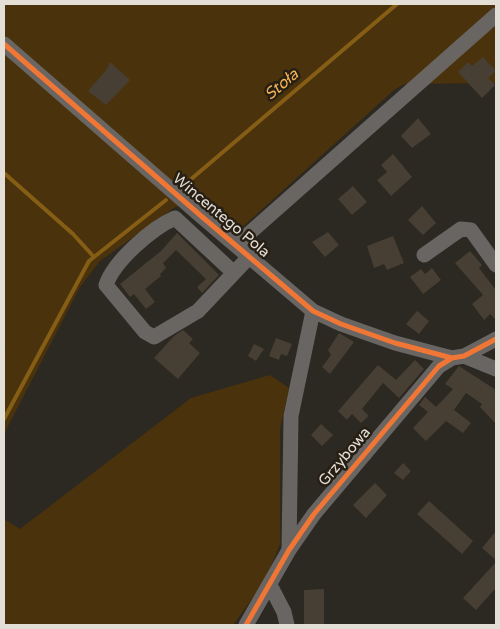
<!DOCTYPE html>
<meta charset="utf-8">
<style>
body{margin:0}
#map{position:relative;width:500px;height:629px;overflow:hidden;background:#2c2822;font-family:"Varela Round",sans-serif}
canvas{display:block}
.frame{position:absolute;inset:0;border:5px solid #e3ded6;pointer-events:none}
</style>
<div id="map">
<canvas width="500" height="629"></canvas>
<div class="frame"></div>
</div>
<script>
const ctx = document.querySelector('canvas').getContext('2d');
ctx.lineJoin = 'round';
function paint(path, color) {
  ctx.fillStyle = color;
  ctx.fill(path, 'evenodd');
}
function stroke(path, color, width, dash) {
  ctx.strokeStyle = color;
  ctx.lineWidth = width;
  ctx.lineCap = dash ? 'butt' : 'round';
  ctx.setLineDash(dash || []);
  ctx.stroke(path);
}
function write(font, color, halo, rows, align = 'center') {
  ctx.font = font + ' "Varela Round",sans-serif';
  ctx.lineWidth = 5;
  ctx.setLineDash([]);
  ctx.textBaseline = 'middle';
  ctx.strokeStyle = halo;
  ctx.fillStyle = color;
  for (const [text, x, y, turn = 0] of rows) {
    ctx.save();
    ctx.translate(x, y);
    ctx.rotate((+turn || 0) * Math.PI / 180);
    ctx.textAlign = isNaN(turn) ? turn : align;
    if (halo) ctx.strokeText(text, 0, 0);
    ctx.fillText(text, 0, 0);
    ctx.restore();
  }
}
paint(new Path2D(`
 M4,4H496V83L404,84L394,90L238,231L201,199L192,204L175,207L100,261L80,287L4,434V348L6,346L4,344Z
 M270,375L289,388L280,429V544L265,581L233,625H4V519L20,529L191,398Z`), '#4a330c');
stroke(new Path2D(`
 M4,173L73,234L94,257
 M183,186L397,4
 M4,419L89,261L166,200`), '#855d15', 4);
paint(new Path2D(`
 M483,57L496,71L488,78L495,85L482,98L458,72L468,62L472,66Z
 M110,62L130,80L106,105L88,91L107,69Z
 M418,118L431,134L412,148L401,136Z
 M393,154L412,177L391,196L377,180L387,172L381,165Z
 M353,186L367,202L352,215L338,199Z
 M422,206L436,223L423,235L408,220Z
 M328,232L339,245L325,257L312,242Z
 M177,233L219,275L202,293L197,287L206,279L176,250L163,263L166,268L160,274L161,276L145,289L155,302L146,309L134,294L130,297L120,284L161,251Z
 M393,236L404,263L387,270L384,264L374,268L367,246Z
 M470,251L482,265L479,268L496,290V320L490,314L484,320L472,304L483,295L455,263Z
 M432,268L441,280L423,294L410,277L421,269L425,274Z
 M417,311L429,321L419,334L406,324Z
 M183,330L193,339L189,343L200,353L178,379L154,358L174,336Z
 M339,333L354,342L330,374L322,367L331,355L328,350Z
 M276,338L292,344L287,356L281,354L279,360L269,356Z
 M254,344L264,349L256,361L248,356Z
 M415,360L424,369L399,398L383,383L362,409L369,416L361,423L352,414L347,420L338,411L378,365L396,380Z
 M459,366L496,390V424L480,407L482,404L466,393L454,410L471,423L463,433L446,421L426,441L413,428L428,412L419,405L425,397L436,407L453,389L445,384Z
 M321,424L333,435L322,446L311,435Z
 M403,463L411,471L403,480L394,473Z
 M375,483L387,495L366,518L353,505Z
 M429,501L473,541L462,554L417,514Z
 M496,531V560L482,548Z
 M496,562V588L476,610L463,598Z
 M324,589V625H304V590Z`), '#473f33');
stroke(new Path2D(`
 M4,44L200,215L313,311L341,324L395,343L452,358
 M236,245L496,15
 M424,255L461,229L471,230L496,265
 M234,273L175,218C152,228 114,261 106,285L145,332L154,337L198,311L250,256
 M464,356L496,369
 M289,550L291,416L313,311
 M270,585L284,612L287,625
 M246,625L289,550L314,514L439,366L452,358L464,356L496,339`), '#686563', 15);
stroke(new Path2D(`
 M4,44L200,215L313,311L341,324L395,343L452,358
 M246,625L289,550L314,514L439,366L452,358L464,356L496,339`), '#f07635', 5);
write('15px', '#e3ded6', '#271f14', [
 ["Wincentego Pola",221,216,40],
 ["Grzybowa",345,457,-50]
]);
write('italic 16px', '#f3b453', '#271f14', [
 ["Stoła",282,85,-40]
]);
</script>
